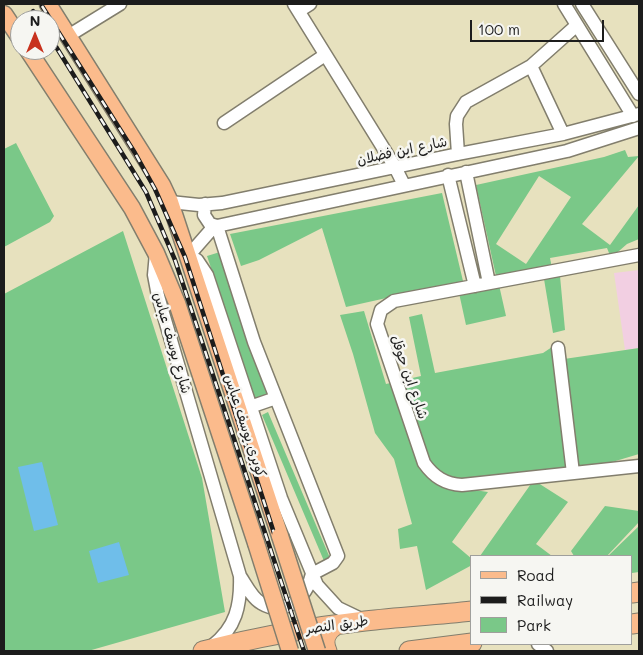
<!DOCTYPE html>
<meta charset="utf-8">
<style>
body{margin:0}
#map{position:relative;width:643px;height:655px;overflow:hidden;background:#e7e1be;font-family:Mali,sans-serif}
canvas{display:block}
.frame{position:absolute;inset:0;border:5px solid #1c1c1c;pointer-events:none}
.legend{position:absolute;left:470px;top:555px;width:162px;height:90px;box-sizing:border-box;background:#f6f6f2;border:1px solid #9f9f9c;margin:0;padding:6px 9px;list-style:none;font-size:15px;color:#1c1c1c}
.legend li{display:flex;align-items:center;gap:10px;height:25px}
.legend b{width:25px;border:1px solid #9f9f9c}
.north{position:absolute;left:10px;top:10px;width:50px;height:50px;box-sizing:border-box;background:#f6f6f2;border:1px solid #9f9f9c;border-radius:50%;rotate:0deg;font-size:14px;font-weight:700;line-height:20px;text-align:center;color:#1c1c1c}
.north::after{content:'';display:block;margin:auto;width:18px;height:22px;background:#c8321e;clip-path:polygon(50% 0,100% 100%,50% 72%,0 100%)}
.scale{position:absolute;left:470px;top:20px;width:134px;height:22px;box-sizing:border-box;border:2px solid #1c1c1c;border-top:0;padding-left:6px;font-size:15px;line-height:18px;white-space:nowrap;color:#1c1c1c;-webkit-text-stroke:4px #f6f6f2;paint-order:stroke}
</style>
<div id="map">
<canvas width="643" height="655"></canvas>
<div class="frame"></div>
<ul class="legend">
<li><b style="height:6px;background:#fbbb8c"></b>Road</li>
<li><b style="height:6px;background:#1c1c1c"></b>Railway</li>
<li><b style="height:14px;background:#7ac888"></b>Park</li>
</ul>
<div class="north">N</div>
<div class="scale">100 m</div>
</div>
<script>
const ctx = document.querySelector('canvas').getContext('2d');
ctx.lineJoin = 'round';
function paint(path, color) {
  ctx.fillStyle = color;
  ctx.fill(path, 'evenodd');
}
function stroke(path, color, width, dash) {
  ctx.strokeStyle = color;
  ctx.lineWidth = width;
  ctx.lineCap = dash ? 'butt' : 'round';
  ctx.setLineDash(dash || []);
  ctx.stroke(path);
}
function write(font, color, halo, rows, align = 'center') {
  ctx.font = font + ' Mali,"Playpen Sans Arabic",sans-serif';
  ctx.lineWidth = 5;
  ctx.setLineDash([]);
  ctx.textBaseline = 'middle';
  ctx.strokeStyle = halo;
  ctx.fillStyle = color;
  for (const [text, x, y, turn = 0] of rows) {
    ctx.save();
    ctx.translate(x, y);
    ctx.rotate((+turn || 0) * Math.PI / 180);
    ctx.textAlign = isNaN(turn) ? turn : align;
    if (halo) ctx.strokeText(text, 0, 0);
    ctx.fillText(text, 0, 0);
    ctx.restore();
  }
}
paint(new Path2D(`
 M639,270V348L625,350L614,273Z`), '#f2cfe2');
paint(new Path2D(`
 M16,143L54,216L50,222L4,247V149Z
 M625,150L628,157L639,156L582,224L610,245L639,205V239L627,244L611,258L607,248L550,258L552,268L496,276L476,185L604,157ZM539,176L571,197L526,264L496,244Z
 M442,193L463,281L346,307L322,228L259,260L241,266L230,234Z
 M123,231L202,478L225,612L88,651H4V294Z
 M220,252L267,395L255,399L207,256Z
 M560,276L565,330L553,333L544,279Z
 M499,285L506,316L466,325L459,293Z
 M364,311L386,384L421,376L409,317L422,314L435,373L543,353L558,343H561L564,359L639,348V454L572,474L535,481L568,502L536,544L552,556H480L533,481L474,490L488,492L452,542L472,559V565L426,590L417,546L400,549L398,529L412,524L394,459L375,433L353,354L340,315Z
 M268,412L330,558L324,561L262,415Z
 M605,506L639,511V522L607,556H574L571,551Z
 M639,526V572L632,573V556H608Z`), '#7ac888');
paint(new Path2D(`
 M42,462L58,525L34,531L18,467Z
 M119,542L129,575L98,583L89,551Z`), '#6fbeea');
const minor = new Path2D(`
 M294,4L395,167L404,185
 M564,4L633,116
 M582,4L639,94
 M299,11L310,4
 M68,36L120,4
 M531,66L563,134
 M224,123L325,55
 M458,154L456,124L457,116L466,102L531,66L577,25
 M466,172L489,283
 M448,175L475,286
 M170,202L199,205L222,203L458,154L563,134L639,114
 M205,204L204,215L210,224L217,226L254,342L338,556L333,563L312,574C307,596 286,618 261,603C252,598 246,585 240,576
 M156,253L154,275L158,296L240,576C241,605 236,628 212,646
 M639,255L394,301L381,310L377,324L424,463C434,477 445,484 462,485L639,466
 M558,348L573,473
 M250,407L276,398
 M363,620L338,608L317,585L281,498L207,275L197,260L189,255L210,231L217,226L567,151L639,128
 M538,644L547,651`);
const major = new Path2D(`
 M48,4L162,185L170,202L280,536
 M4,14L20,38
 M28,50L132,208L156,253L177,303L256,543`);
const highway = new Path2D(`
 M632,593L639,592
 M632,624L639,623
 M203,651C257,637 311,627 365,621C401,617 436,615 472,611
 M327,651C322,640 326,631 336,625
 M409,651L472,643`);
stroke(minor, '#827e6d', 15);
stroke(major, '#827e6d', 19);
stroke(highway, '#827e6d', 21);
stroke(minor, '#fff', 12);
stroke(major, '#fbbb8c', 16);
stroke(highway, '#fbbb8c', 19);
const rail = new Path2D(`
 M42,6L135,153L155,189L185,257L312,651
 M33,11L39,20
 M50,37L146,192L175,260L304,651`);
stroke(rail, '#1c1c1c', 4.5);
stroke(rail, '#f6f6f2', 2.5, [8]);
const majorBridge = new Path2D(`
 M280,536L317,651
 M256,543L290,651`);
stroke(majorBridge, '#827e6d', 19, []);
stroke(majorBridge, '#fbbb8c', 16);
write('14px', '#1c1c1c', '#f6f6f2', [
 ["شارع ابن فضلان",402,151,-12],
 ["شارع يوسف عباس",172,343,74],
 ["شارع ابن حوقل",409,377,71],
 ["كوبرى يوسف عباس",245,426,72],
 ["طريق النصر",337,625,-8]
]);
</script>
